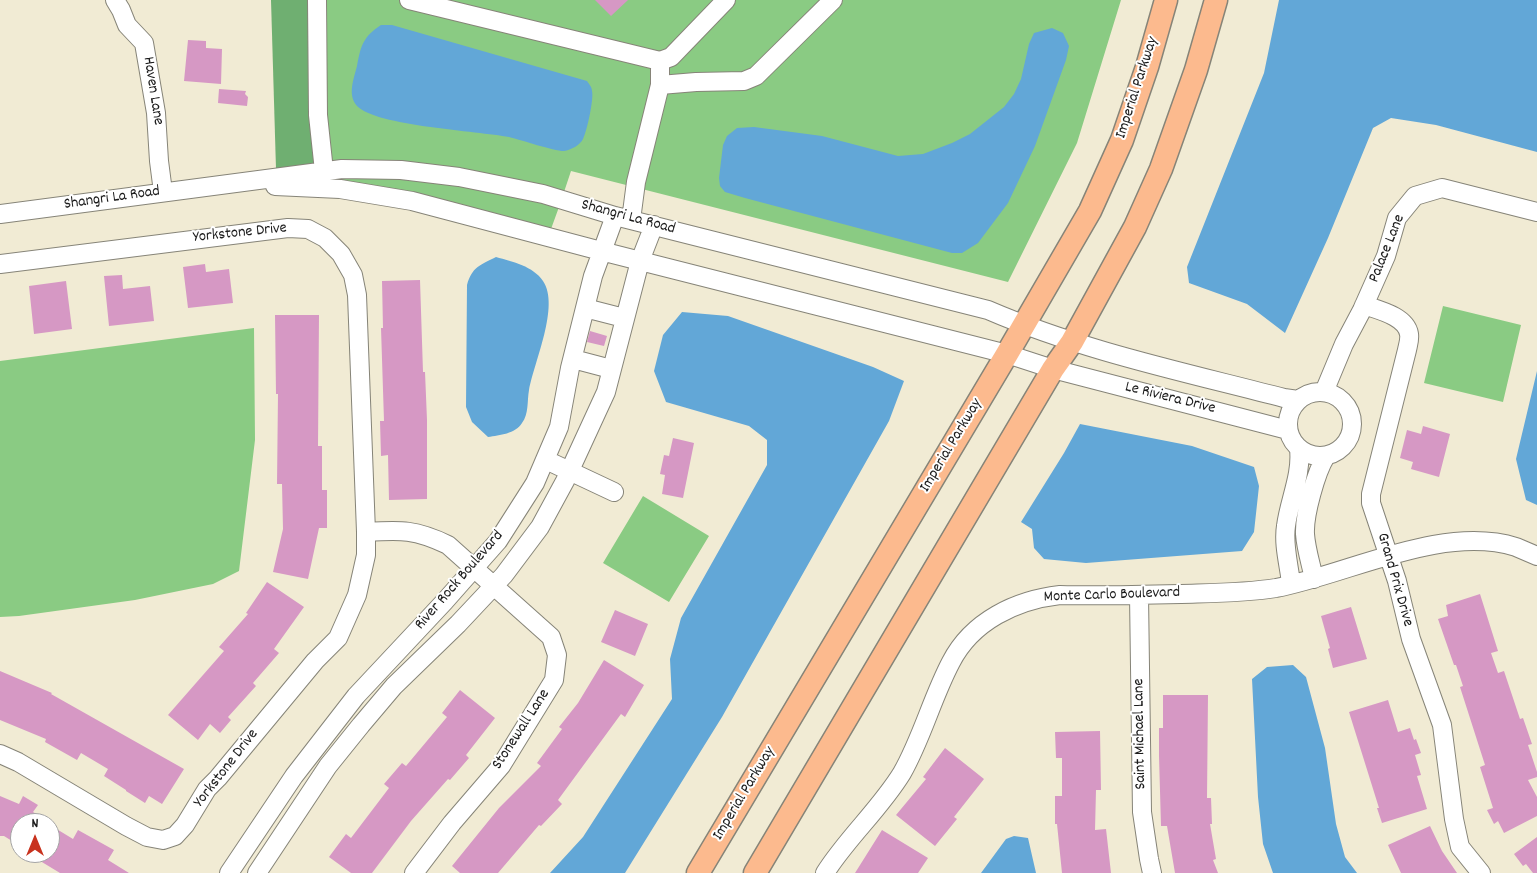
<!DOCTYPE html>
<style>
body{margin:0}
#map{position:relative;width:1537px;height:873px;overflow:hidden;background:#f1ebd4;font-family:Dekko,sans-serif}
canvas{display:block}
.north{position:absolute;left:10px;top:813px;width:50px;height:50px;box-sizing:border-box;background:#fff;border:1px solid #a4a4a4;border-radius:50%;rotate:0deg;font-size:14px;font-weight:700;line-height:20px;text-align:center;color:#1c1c1c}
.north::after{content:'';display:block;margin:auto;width:18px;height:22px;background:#c8321e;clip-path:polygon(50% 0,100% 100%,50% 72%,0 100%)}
</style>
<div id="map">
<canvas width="1537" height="873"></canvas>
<div class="north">N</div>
</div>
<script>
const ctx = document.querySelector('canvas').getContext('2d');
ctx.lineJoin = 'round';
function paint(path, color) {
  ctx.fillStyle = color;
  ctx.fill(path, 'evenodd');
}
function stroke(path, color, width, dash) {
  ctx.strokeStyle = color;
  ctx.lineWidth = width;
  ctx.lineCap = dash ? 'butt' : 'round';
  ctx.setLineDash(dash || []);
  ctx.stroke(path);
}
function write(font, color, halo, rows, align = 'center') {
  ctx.font = font + ' Dekko,sans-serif';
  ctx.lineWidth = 4;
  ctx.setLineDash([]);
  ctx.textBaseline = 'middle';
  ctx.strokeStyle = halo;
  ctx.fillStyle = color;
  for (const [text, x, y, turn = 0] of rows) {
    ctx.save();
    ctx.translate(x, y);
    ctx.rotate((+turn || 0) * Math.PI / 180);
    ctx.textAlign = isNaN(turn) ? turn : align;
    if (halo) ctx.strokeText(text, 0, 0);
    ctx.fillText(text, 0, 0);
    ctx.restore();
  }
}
paint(new Path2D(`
 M314,0H1121L1077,143L1008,282L571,171L564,192L316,164Z
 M342,177L401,178L458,185L559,207L551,229L323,180Z
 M1443,306L1521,325L1503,402L1424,383Z
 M254,328L255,440L239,571L213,584L135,600L19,616L0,617V361Z
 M643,496L709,536L669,602L603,563Z`), '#8acb83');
paint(new Path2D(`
 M271,0H314L316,164L276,169Z`), '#6faf71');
paint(new Path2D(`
 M1279,0H1537V152L1436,125L1391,118L1373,128L1328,238L1285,333L1247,304L1189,283L1187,267L1264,73Z
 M381,25H392L587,81C589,84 592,87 592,91C594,99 587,131 583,139C580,145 571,150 564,151C553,151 522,140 509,137C478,131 376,126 357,106C347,95 354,78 357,66C361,45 363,37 381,25Z
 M1052,28L1063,33L1069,46L1066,60L1035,146L1008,203L978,243L962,253H952L745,198L725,192L720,186L719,178L723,145L727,136L737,128L754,127L822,136L898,156L923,154L952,143L970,134L1004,107L1014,94L1021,79L1029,44L1034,33Z
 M496,257C513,262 533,266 543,281C560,306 534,362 529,390C527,401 529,414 522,423C515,434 500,435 488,437L472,422L466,407L467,285C472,267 480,265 496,257Z
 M682,312L728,316L873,367L904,381L889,421L722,717L625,873H550L583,837L672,699L670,659L681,618L767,465V440L749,426L666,402L654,371L663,335Z
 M1537,371V505L1526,500L1516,459Z
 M1080,424L1192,446L1254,467L1259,486L1254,532L1242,551L1086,563L1044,559L1034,548L1032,529L1021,522L1064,453Z
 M1293,665L1306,677L1325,748L1336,824L1345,857L1357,873H1273L1263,844L1258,797L1252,679L1267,667Z
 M1014,836L1028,838L1036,873H981L1006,839Z`), '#62a7d7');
paint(new Path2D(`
 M595,0H628L611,16Z
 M188,40L206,41V48L222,49L221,84L184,81Z
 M219,89L246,91L245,94L248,97L247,106L218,103Z
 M205,264L206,272L229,269L233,303L188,308L183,267Z
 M122,275L123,289L150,286L154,321L109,326L104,276Z
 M420,280L423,372H425L427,420V499L389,500L388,455L381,456L380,421H384L381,328H383L382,281Z
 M66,281L72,329L34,334L29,286Z
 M275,315H319L318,446H322V490H327V528H319L308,579L273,572L283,529L282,484H277L278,394H276Z
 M590,331L607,336L604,346L587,342Z
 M1423,426L1450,434L1439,477L1411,469L1413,462L1400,458L1407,430L1421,434Z
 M673,438L694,443L683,498L662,494L665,475L660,474L664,455L669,456Z
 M267,582L304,607L274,649L279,653L253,683L256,686L228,717L231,720L220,733L210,724L198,740L168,715L224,651L219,647L248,614L246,613Z
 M1480,594L1498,651L1491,653L1498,673L1504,671L1520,719L1523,718L1532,744L1528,745L1537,772V777L1528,780L1537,797V816L1504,833L1498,821L1494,824L1487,810L1493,808L1480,767L1485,765L1460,687L1463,686L1456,665H1454L1438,619L1448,616L1446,605Z
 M1351,607L1367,659L1333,668L1328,649L1330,648L1321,616Z
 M615,610L648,624L635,656L601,642Z
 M604,660L644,685L625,717L621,714L558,800L562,804L541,826L539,825L498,873H460L452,866L499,808L541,766L537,763L562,729L559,727L578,703Z
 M0,671L52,693L51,694L184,769L162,804L149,796L145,803L126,791V790L104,776L108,769L81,753L77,760L45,742L46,739L0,720Z
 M460,690L495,718L466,755L469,758L450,780L448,779L411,821L372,873H351L329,857L346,834L351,838L389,788L384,784L402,763L406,766L447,717L442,713Z
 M1163,695H1208L1207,798H1211L1212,824H1210L1216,859L1213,860L1218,873H1175L1167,826H1161L1159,756V728H1163Z
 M1388,700L1398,732L1410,728L1414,740L1416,739L1421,753L1415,755L1421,775L1417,776L1427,809L1382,823L1377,808H1379L1349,712Z
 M1100,731L1101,790H1096L1095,830L1106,829L1111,873H1062L1057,824H1055V796H1062V758H1056L1055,732Z
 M945,748L984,779L954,817L957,819L935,846L896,815L926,779L923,777Z
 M0,796L19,804L23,796L38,805L33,812L52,823H20V846L4,836H0Z
 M50,825L73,839L78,830L114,850L108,860L129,873H60L27,853H50Z
 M1430,826L1442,851L1457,873H1401L1388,845Z
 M882,830L928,858L918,873H855Z
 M1537,837V873H1533L1526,864L1523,866L1514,854Z`), '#d698c4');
const minor = new Path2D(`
 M115,0L121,10L127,25L144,43L156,113L159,161L163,192
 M317,0L318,115L324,171
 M409,0L660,61V85L636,182L631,220
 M660,61L671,57L726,0
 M660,85L696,82L744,81L756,76L833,0
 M275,186L340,189L412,201L601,251L1007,354L1053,369L1288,430
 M0,214L342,169L401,170L459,177L543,194L615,216L988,310C1083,351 1184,372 1284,398L1298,400
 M0,264L288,228L308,229L325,238L341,254L353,275L357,295L366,532V555L357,595L338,638L315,661L218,778L207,789L185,825L175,836L163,840L147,837L126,826L18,762L0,754
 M1364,305C1378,310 1406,316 1409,334C1410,339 1408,345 1407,350L1371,494V503L1397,581L1411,639L1442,725L1454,819L1460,847L1481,873
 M585,308L624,318
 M573,359L611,369
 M1288 424a32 32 0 1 1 64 0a32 32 0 1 1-64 0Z
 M1324,392L1344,344L1362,310L1386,256L1397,218L1415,196L1442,188L1537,212
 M546,460L614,492
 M366,532C401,530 415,529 448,545L551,637L557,655L554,680L501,766L452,823L414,873
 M1314,579C1311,564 1306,549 1305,534C1304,515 1316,472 1326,456
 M1291,583C1289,565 1283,544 1286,526C1289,501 1302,475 1299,449
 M1139,595L1142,812L1149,859L1152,873
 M229,873L294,776L356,696L445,601L498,541L535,483L559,427L570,368L593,276L615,216
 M257,873L328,766L361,725L394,686L458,624L504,575L540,527L565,481L606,392L640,261L654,225
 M825,873C847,838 880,809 902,773C922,738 932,698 951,662C972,621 1016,600 1060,595C1100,596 1141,595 1181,594C1212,593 1245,593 1276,588C1349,574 1442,524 1516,547C1523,550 1530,553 1537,556`);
const major = new Path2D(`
 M698,873L1007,354L1090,211L1122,140L1147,67L1166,0
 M755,873L1053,369L1072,342L1135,227L1161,169L1196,70L1216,0`);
stroke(minor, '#868478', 20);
stroke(major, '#868478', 25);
stroke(minor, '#fff', 18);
stroke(major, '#fcba8e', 22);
write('16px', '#1c1c1c', '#fff', [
 ["Imperial Parkway",1138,88,-72],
 ["Haven Lane",152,91,81],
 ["Shangri La Road",112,199,-8],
 ["Shangri La Road",628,218,15],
 ["Yorkstone Drive",240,234,-6],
 ["Palace Lane",1388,249,-68],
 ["Le Riviera Drive",1170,399,14],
 ["Imperial Parkway",952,446,-59],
 ["Grand Prix Drive",1394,580,74],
 ["River Rock Boulevard",460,581,-49],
 ["Monte Carlo Boulevard",1112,596,-2],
 ["Stonewall Lane",522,730,-57],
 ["Saint Michael Lane",1141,734,-91],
 ["Yorkstone Drive",227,769,-52],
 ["Imperial Parkway",745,794,-59]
]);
</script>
